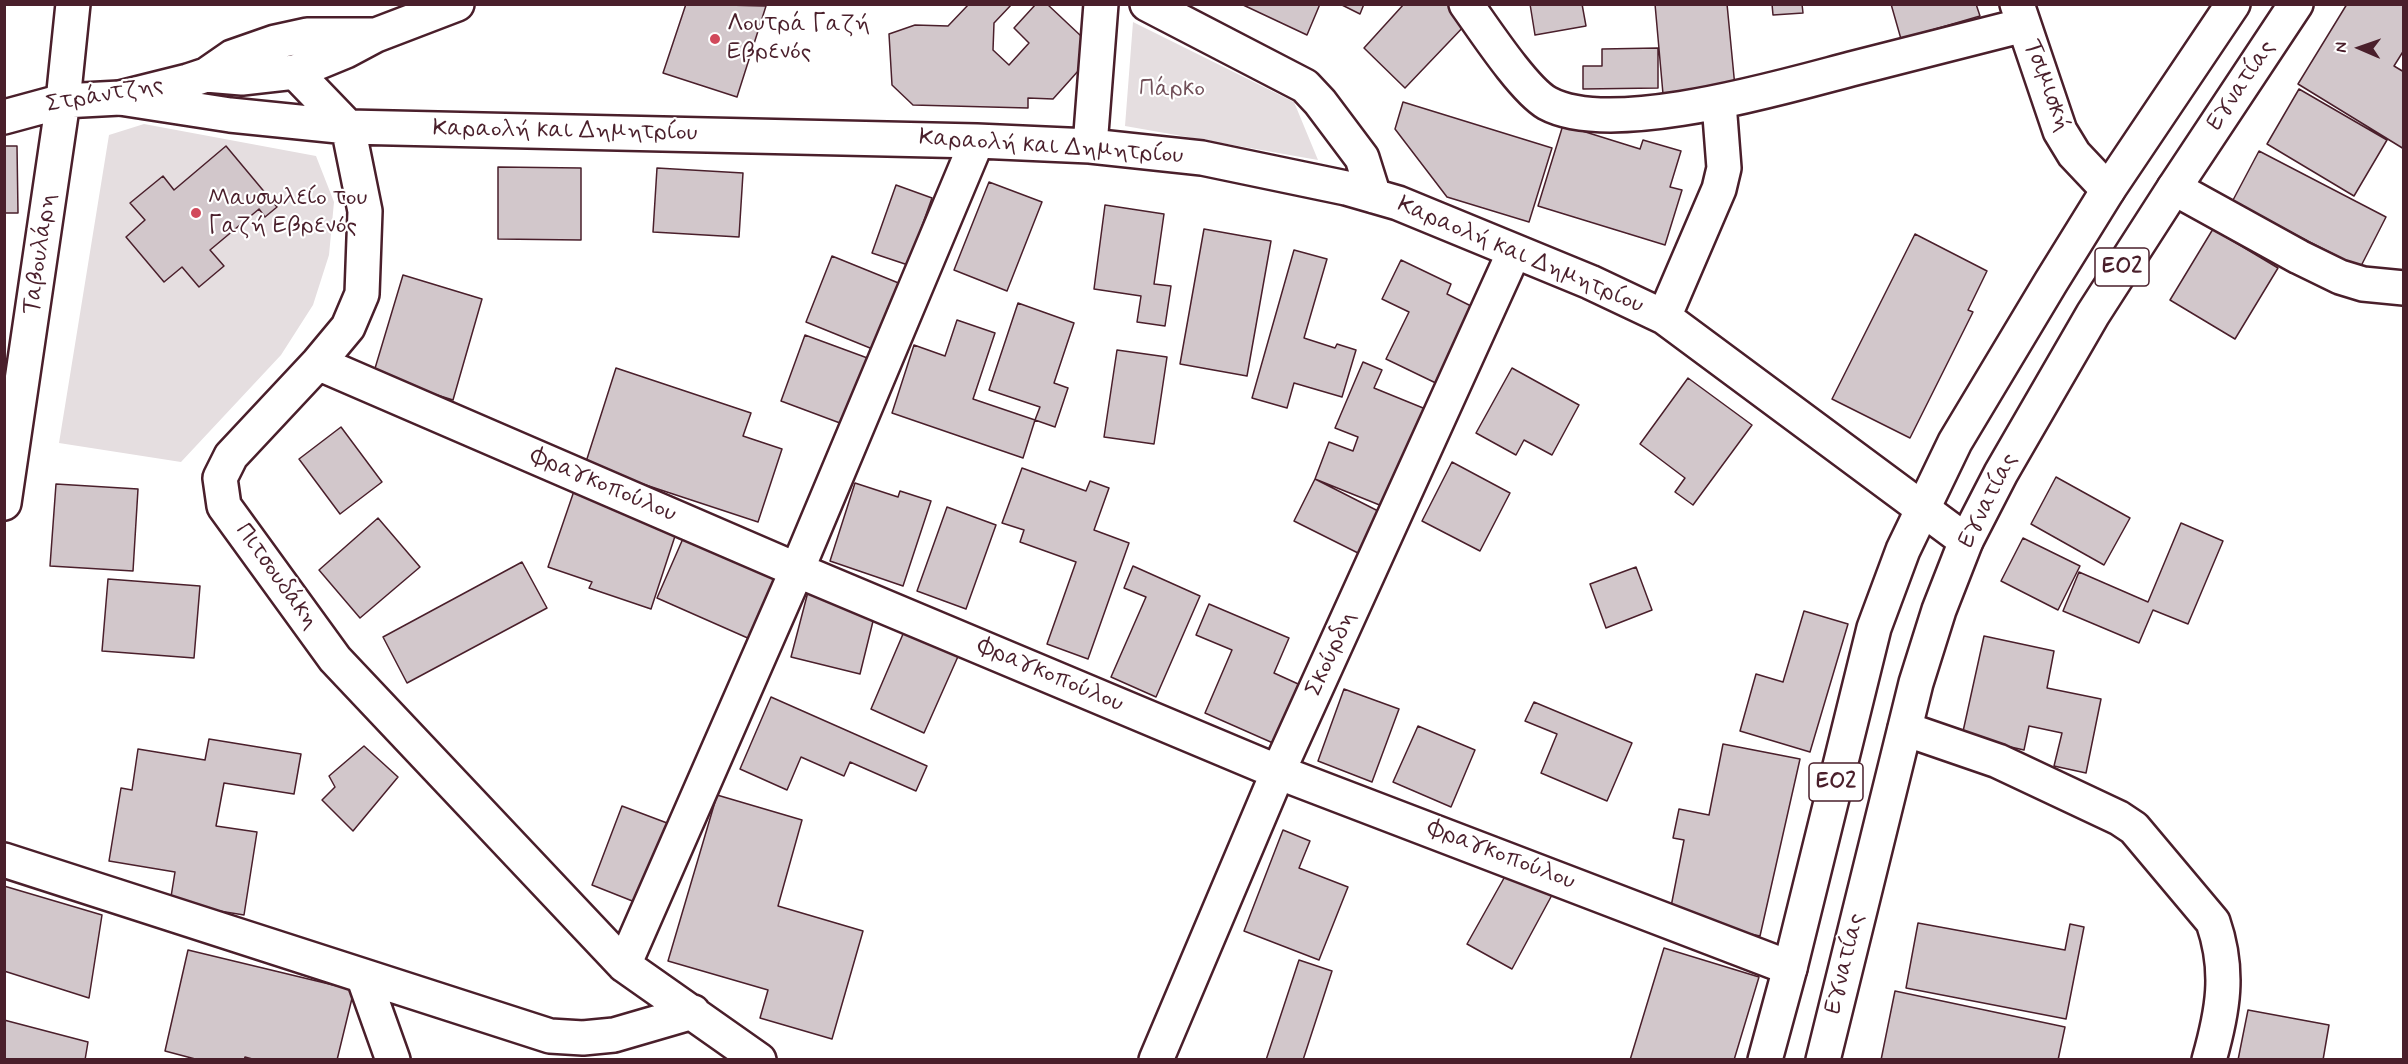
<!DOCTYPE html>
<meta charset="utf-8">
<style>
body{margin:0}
#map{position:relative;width:2408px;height:1064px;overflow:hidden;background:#fff;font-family:Mynerve,sans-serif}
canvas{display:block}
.frame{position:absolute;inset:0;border:6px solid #4a1f2b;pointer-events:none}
.north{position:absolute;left:2330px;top:18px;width:60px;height:60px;-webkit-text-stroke:4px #fff;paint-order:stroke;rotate:272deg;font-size:16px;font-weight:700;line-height:24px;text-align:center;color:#4a1f2b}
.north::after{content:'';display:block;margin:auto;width:21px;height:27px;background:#4a1f2b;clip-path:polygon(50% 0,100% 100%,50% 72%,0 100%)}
</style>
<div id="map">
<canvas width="2408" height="1064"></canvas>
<div class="frame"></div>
<div class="north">N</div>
</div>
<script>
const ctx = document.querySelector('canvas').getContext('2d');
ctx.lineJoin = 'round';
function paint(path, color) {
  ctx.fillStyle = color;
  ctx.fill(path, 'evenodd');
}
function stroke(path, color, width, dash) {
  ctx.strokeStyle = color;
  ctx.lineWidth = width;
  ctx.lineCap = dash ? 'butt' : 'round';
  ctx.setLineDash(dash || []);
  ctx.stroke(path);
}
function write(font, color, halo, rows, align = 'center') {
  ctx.font = font + ' Mynerve,sans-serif';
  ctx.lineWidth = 4.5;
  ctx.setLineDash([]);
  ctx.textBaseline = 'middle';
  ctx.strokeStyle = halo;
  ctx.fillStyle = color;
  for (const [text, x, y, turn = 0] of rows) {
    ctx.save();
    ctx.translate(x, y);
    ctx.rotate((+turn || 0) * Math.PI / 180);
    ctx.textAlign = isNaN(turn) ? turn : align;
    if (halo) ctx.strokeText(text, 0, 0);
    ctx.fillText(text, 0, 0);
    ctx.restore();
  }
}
paint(new Path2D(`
 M1133,22L1294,102L1318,160L1125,126Z
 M144,124L316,156L334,202L329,255L313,305L281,355L181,462L59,443L109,135Z`), '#e5dee0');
const building = new Path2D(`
 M686,4L766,6L737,97L663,73Z
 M969,4H1012L994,23L993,50L1009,65L1029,43L1014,28L1036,4H1047L1081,36L1079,70L1053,99L1028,98V108L913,105L892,85L889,34L915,25L948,26Z
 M1241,4H1320L1307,35Z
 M1340,4H1364L1360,14Z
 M1404,4H1449L1468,22L1405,88L1364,48Z
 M1530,4H1582L1586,26L1535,35Z
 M1655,4H1727L1735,87L1663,94Z
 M1772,4H1802L1803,13L1773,15Z
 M1891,4H1976L1980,16L1901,39Z
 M2347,4H2404V50L2394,66L2404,72V149L2298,84Z
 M1658,48V88L1583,89V66H1602V49Z
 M2299,89L2387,140L2354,196L2267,144Z
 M1403,102L1552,148L1529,222L1447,197L1395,129Z
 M1563,125L1640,149L1643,140L1681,151L1670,187L1682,190L1665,245L1538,206Z
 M4,146H17L18,213H4Z
 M226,146L277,207L265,217L259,209L210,250L224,266L199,287L182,267L164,282L126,237L145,220L130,203L163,176L174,190Z
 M2259,151L2386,217L2360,268L2232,202Z
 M498,167L581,168V240L498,239Z
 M657,168L743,173L739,237L653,232Z
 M989,182L1042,202L1007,291L954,270Z
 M896,185L932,198L908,265L872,253Z
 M1105,205L1164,214L1154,284L1171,286L1165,326L1137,322L1141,296L1094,289Z
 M1204,229L1271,241L1247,376L1180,364Z
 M2213,229L2278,268L2235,339L2170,300Z
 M1915,234L1987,271L1968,310L1973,312L1910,438L1832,399Z
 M1294,250L1327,259L1304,338L1335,348L1337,344L1356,350L1342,397L1294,383L1287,408L1252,398Z
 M832,256L901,284L875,350L806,322Z
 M1401,260L1451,284L1447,294L1479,310L1442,386L1386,359L1409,312L1382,299Z
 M403,275L482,299L453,400L373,375Z
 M1018,303L1074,323L1054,383L1068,388L1055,427L1035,420L1040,407L989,390Z
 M957,320L995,333L973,399L1035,420L1023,458L892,413L914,345L945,356Z
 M805,335L881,363L856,429L781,401Z
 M1117,350L1167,357L1154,444L1104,437Z
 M1363,362L1382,370L1374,388L1428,410L1387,508L1315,479L1329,442L1353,451L1358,437L1335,428Z
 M616,368L751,413L743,436L782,449L758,522L585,465Z
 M1512,368L1579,405L1552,455L1524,440L1516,455L1476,433Z
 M1688,378L1752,425L1693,505L1675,492L1685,478L1640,444Z
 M341,427L382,482L340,514L299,459Z
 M1452,462L1510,493L1480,551L1422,521Z
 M1022,468L1086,491L1090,481L1109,488L1094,530L1129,543L1088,659L1047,644L1076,562L1020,542L1024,530L1002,523Z
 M2056,477L2130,518L2104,565L2031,524Z
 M1315,479L1384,514L1364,556L1294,521Z
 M855,483L898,497L900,491L931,501L903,586L830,561Z
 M56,484L138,489L133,571L50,566Z
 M574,491L678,527L651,609L589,588L592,582L548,567Z
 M947,507L996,525L966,609L917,591Z
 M378,518L420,567L360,618L319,570Z
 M2181,523L2223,541L2188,624L2153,610L2139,643L2063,611L2079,572L2148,602Z
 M685,534L787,578L759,643L657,598Z
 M2023,538L2080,566L2058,610L2001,581Z
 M522,562L547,608L407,683L383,637Z
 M1133,566L1200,596L1156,697L1111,677L1146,597L1124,588Z
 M1636,567L1652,610L1606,628L1590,584Z
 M108,579L200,586L194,658L102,651Z
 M809,588L877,605L860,674L791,657Z
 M1209,604L1289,638L1274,673L1307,688L1282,747L1205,713L1232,650L1196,635Z
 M1804,611L1848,624L1810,752L1740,731L1756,674L1783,682Z
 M906,627L960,652L924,733L871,709Z
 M1984,636L2054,651L2047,688L2101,699L2086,773L2054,766L2062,733L2029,726L2024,750L1962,736Z
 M1344,689L1399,709L1372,782L1318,761Z
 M771,697L927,766L916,791L850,762L844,776L801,757L787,790L740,769Z
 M1534,702L1632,743L1607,801L1541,773L1557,734L1525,721Z
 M1418,726L1475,750L1451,807L1393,782Z
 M209,739L301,754L294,794L224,783L216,826L257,832L244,915L170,903L175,872L109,861L121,788L132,790L138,749L205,760Z
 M1723,744L1800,759L1760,936L1669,917L1684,840L1673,838L1679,809L1709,815Z
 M364,746L398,777L353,831L322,800L335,787L329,776Z
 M717,795L802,820L778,906L863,931L832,1039L760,1018L768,990L668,961Z
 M622,806L675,826L645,906L592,885Z
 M1283,830L1310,841L1299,868L1348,887L1319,960L1244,931Z
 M1508,871L1552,895L1512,969L1467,944Z
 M4,886L102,915L89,998L4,971Z
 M1918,923L2065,950L2070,924L2084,927L2066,1019L1906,988Z
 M1664,948L1759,977L1734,1060H1630Z
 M188,950L354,990L337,1060H256L245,1057L244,1060H199L165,1051Z
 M1299,960L1332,971L1303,1060H1266Z
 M1895,991L2065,1027L2058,1060H1881Z
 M2248,1010L2329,1025L2323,1060H2238Z
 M4,1020L88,1042L85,1060H4Z`);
paint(building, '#d2c7cb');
stroke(building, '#4a1f2b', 1.5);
const minor = new Path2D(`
 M1147,4L1305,86L1320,102L1362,158L1374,196
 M1466,4C1484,29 1523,89 1547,103C1611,138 1782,87 1851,69C1909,54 1966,40 2024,25
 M2017,4L2060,131L2074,154L2108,190
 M295,72L348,127L365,211L362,294L348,327L318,363L231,456L220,478L224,506L335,659L624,965L759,1060
 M120,98L230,115L348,127L977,141L1090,146L1202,158L1346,188L1398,203L1590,282L1664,317L1966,541
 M1090,146L1101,4
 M2174,188L2299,257L2340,277L2363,284L2404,288
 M1664,317L1719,189L1724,168L1719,103
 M318,363L797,570L1278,772L1790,968
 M1905,729L1998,761L2119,818L2134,828L2213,922C2230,971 2223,1011 2209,1060
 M4,860L550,1036L583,1038L614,1035L693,1012
 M624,965L797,570L977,141
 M363,976L393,1060
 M1156,1060L1278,772L1514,252`);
const tertiary = new Path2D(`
 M206,75L242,78L295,72L346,51L376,35L457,4
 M4,117L63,101L120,98L188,81L206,75L232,57L275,42L307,35H376
 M4,503L63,101L73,4`);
const trunk = new Path2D(`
 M1765,1060L1790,968L1874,628L1903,550L1955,442L2051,282L2108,190L2233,4
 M1823,1060L1916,683L1939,610L1966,541L2001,473L2093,314L2174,188L2296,4`);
stroke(minor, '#4a1f2b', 38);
stroke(tertiary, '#4a1f2b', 38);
stroke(trunk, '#4a1f2b', 38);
stroke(minor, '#fff', 33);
stroke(tertiary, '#fff', 33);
stroke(trunk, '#fff', 33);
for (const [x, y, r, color] of [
 [715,39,6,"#d1495b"],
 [196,213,6,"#d1495b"]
]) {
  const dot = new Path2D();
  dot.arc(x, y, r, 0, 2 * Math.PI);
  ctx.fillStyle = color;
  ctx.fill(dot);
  stroke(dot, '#fff', 2);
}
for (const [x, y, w] of [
 [2122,267,54],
 [1836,782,54]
]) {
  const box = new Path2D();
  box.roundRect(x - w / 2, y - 19, w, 38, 4.5);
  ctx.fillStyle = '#fff';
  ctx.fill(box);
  stroke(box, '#4a1f2b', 1.5);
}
write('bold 22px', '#4a1f2b', null, [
 ["ΕΟ2",2122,267],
 ["ΕΟ2",1836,782]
]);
write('24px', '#4a1f2b', '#fff', [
 ["Λουτρά Γαζή",727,25],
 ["Εβρενός",727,53],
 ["Μαυσωλείο του",208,199],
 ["Γαζή Εβρενός",208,227]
], 'left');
write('24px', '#4a1f2b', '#fff', [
 ["Τσιμισκή",2046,86,70],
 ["Εγνατίας",2242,86,-56],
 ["Στράντζης",105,96,-10],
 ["Καραολή και Δημητρίου",565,132,1],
 ["Καραολή και Δημητρίου",1051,148,4],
 ["Ταβουλάρη",41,254,-82],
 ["Καραολή και Δημητρίου",1520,256,23],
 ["Φραγκοπούλου",603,486,23],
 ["Εγνατίας",1989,501,-63],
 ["Πιτσουδάκη",276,577,54],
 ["Σκούρδη",1332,654,-66],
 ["Φραγκοπούλου",1050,676,23],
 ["Φραγκοπούλου",1501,856,21],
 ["Εγνατίας",1846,964,-76]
]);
write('24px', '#714f58', '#fff', [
 ["Πάρκο",1172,90]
]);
</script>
